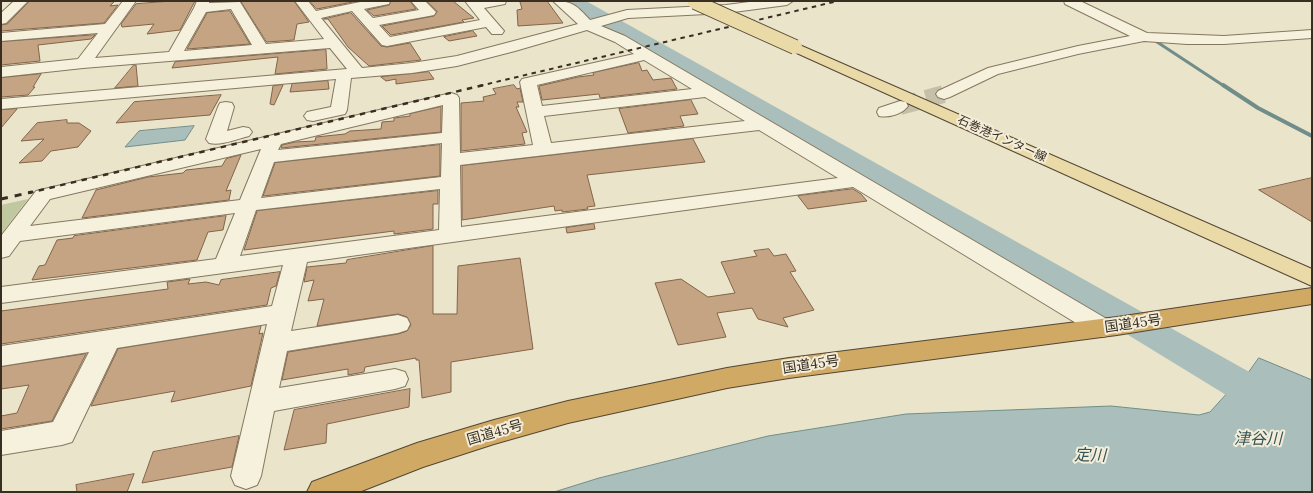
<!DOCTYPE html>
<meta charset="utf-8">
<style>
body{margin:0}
#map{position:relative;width:1313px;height:493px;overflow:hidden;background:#eae4ca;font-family:Lora,serif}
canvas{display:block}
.frame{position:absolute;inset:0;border:2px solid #382e22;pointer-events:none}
</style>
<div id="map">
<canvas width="1313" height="493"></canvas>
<div class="frame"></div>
</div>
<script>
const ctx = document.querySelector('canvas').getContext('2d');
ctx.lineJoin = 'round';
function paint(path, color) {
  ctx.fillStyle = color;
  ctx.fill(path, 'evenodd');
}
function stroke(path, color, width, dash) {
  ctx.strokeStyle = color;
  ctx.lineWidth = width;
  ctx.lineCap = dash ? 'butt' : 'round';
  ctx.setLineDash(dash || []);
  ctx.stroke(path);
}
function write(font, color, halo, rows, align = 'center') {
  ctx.font = font + ' Lora,"Noto Sans JP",serif';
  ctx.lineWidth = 4;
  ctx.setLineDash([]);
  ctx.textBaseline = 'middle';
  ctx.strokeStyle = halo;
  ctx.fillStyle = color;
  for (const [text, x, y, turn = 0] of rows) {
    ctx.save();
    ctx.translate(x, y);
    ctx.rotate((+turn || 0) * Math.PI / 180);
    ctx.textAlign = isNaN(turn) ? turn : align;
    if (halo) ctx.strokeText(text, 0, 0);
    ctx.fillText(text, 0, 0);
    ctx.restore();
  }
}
paint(new Path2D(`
 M28,199L1,234V205Z`), '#c0c89f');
const water = new Path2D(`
 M194,126L185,140L125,147L139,131Z
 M1259,358L1312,380V492H554L599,478L768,436L906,414L1111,406L1199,415L1210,412L1229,391L1224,386L1233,374L1244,378Z`);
paint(water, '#aabfbb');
stroke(water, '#718d89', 1);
stroke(new Path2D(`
 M1154,40L1224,86`), '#718d89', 3);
stroke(new Path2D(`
 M1223,85L1258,108L1312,136`), '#718d89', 4);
paint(new Path2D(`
 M564,1H586L1312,407V444L1298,439L1076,303L567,5Z`), '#aabfbb');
const building = new Path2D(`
 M30,1H115L110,6L118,5L104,23L1,31V25L7,24Z
 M172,1H195L180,30L147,34L154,24L122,27L121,24L136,4Z
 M241,1H294L309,22L297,24L294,40L267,42Z
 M310,1H358L317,9Z
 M391,1H410L416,9L374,16L367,10L389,5Z
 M427,1H453L474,18L462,20L464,22L391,35L382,26L434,16L437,12Z
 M547,1L563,23L518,26L517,10L522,9L520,2Z
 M230,11L250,44L187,49L207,13Z
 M351,13L381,46L387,47L410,43L421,60L369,66L348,47L328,19H324Z
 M473,31L477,36L449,41L444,37Z
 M95,35L91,39L38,45L40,61L1,65V42Z
 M326,50L327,69L275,74L278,57L172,68L175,62Z
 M639,63L642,71L647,70L653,80L671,78L677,89L600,98L599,94L542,100L539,86L578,77L594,75L593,73Z
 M134,65H136L138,86L115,88Z
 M429,72L434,79L396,84V79L386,81L381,77Z
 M41,74L33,87H35L28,95L1,97V78Z
 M328,81L329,89L290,92L292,84Z
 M283,85L274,105L270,104L273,86Z
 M514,85L517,89L520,88L523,102H517L519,107H516L527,132L522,133L525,144L461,151V103L484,101L483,97L496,94L493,89Z
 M221,95L210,115L116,123L134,102Z
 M691,100L698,114L680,116L684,126L628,133L619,109Z
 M441,107V132L281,148L282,145L295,142L315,141L316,137L345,134L350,131L381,129L382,122L394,121V118L410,116V114Z
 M17,109L1,128V110Z
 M67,120V123H79L91,131L78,147L51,151L42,161L19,163L44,139L21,141L37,123Z
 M693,139L705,162L587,175L595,206L587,207L588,209L562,212V210L555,211L554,206L462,220V166Z
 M440,145V176L263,196L275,163Z
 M241,155L226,191L231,190L229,200L82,218L96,190L148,177L183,173L186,170L222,166L226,159Z
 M1312,178V222L1259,190Z
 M853,189L861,194L867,201L808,209L798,196Z
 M438,191V204H433V229L394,234V231L244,250L257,211Z
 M226,216L223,230L208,232L197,260L32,280L39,266L45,265L57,240L73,238L74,236Z
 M594,224L595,229L567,233L566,228Z
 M433,246V314H457L458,266L520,258L533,349L451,362V392L422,398L419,360H416V358L365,367L364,372L348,375V369L282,380L288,352L398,334L407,331L411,325L407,317L398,314L317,326L324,299L308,301L314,280L304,282L307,267L346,263L347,260Z
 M769,249L774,256L786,254L796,271L790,272L814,310L783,318L788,327L758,319L752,308L717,313L726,337L678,345L655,283L681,279L708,297L735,293L721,262L757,256L754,251Z
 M280,272L276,286L271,288L267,305L1,344V311L168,289L167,282L190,279L188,284L206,282L219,285L221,280Z
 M261,326L259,334L263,333L251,386L171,402L175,391L91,406L118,349Z
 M86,354L52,421L1,429V416L17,413L29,385L1,389V367Z
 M410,389L409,407L327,424L326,443L284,450L294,410Z
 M239,436L232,467L142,483L153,452Z
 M134,474L127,492H77L76,485Z`);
paint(building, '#c5a484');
stroke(building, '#826449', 1);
stroke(new Path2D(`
 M900,106L944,94`), '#c6c0a8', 18, [18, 9]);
const minor = new Path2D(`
 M14,1H28L6,23L1,24V13Z
 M123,1H136L95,58L169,52L194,8L197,1H209V3L240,2L266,44L324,39L295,1H308L316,11L365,1H390L389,4L364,9L373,18L419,10L411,1H425L436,12L434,15L429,16L379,25L390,37L480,20L465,1H506L505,4L484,8L504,31L502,34H492L486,27L387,46L382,45L352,11L321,18L362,68L412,63L457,56L578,24L553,1C573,1 577,6 590,20L627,10L726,5L757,1H793L787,5L726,13L628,18L601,26L625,36L1112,322L1116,328L1112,334L1103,337L1094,334L853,187L307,262L291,331L398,315L407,318L410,324L407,330L398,333L287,351L279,388L395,369L405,372L408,379L405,386L395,389L274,411L261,476L257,485L246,489L235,485L231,476L267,324L117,348L72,442L62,445L1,455V431L53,422L89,352L1,366V346L272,306L283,265L1,303V287L216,259L235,213L20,241L9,256L1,258V236L36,191L451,93L457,95L459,98L460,153L533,145L520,82L522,79L634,54L615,42L587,30L515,51L457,66L412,73L351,78L347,110L345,114L313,121L307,120L304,116L307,112L331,107L336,79L1,109V99L347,69L330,48L83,68L1,77V67L78,59L98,33L1,41V33L105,24ZM231,9L252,45L184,51L206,12ZM644,60L692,89L542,106L537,85ZM705,97L745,121L551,143L544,116ZM443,105L442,133L278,150L281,144ZM759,130L838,178L461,227L460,165ZM442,143L441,177L261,198L274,162ZM261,149L240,200L30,226L50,199ZM440,189L439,230L240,256L256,210Z
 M1064,1H1080L1147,33L1224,36L1312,30V38L1224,44H1187L1144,41L1078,54L998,74L950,97L944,99L938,97L936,94L938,91L988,68L1078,46L1130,36L1065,4Z
 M900,101L906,102L908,106C903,114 888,118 879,116L877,112L879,108Z
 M226,102L232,103L234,107L227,131L243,127L249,128L252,132L249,136C237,139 221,146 209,143L206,139L218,107L220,103Z`);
const major = new Path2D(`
 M795,43L1312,269V286L790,50L788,47L790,44Z`);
const highway = new Path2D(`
 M1312,288V304L1117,335L789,378L727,388L568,423L494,444L423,467L359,492H307L312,482L417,443L494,420L568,401L727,368L789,358L1117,317Z`);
stroke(minor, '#857760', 2);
stroke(major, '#544634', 2);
stroke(highway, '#544634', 2);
paint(minor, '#f6f1dd');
paint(major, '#e9daa7');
paint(highway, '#d0aa65');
stroke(new Path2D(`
 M479,86L838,1`), '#382e22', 2, [4.5, 4.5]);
stroke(new Path2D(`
 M28,193L484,85`), '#382e22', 2.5, [5.5, 5.5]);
stroke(new Path2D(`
 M1,199L32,192`), '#382e22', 3, [7, 7]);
const majorBridge = new Path2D(`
 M695,2L795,47`);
stroke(majorBridge, '#544634', 16, []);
stroke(majorBridge, '#e9daa7', 14);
write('12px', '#382e22', '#f3edd9', [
 ["石巻港インター線",1002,139,24]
]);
write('14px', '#382e22', '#f3edd9', [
 ["国道45号",1133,324,-8],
 ["国道45号",811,365,-8],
 ["国道45号",495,433,-16]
]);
write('italic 16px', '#335556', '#f3edd9', [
 ["津谷川",1258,439],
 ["定川",1090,456,1]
]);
</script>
